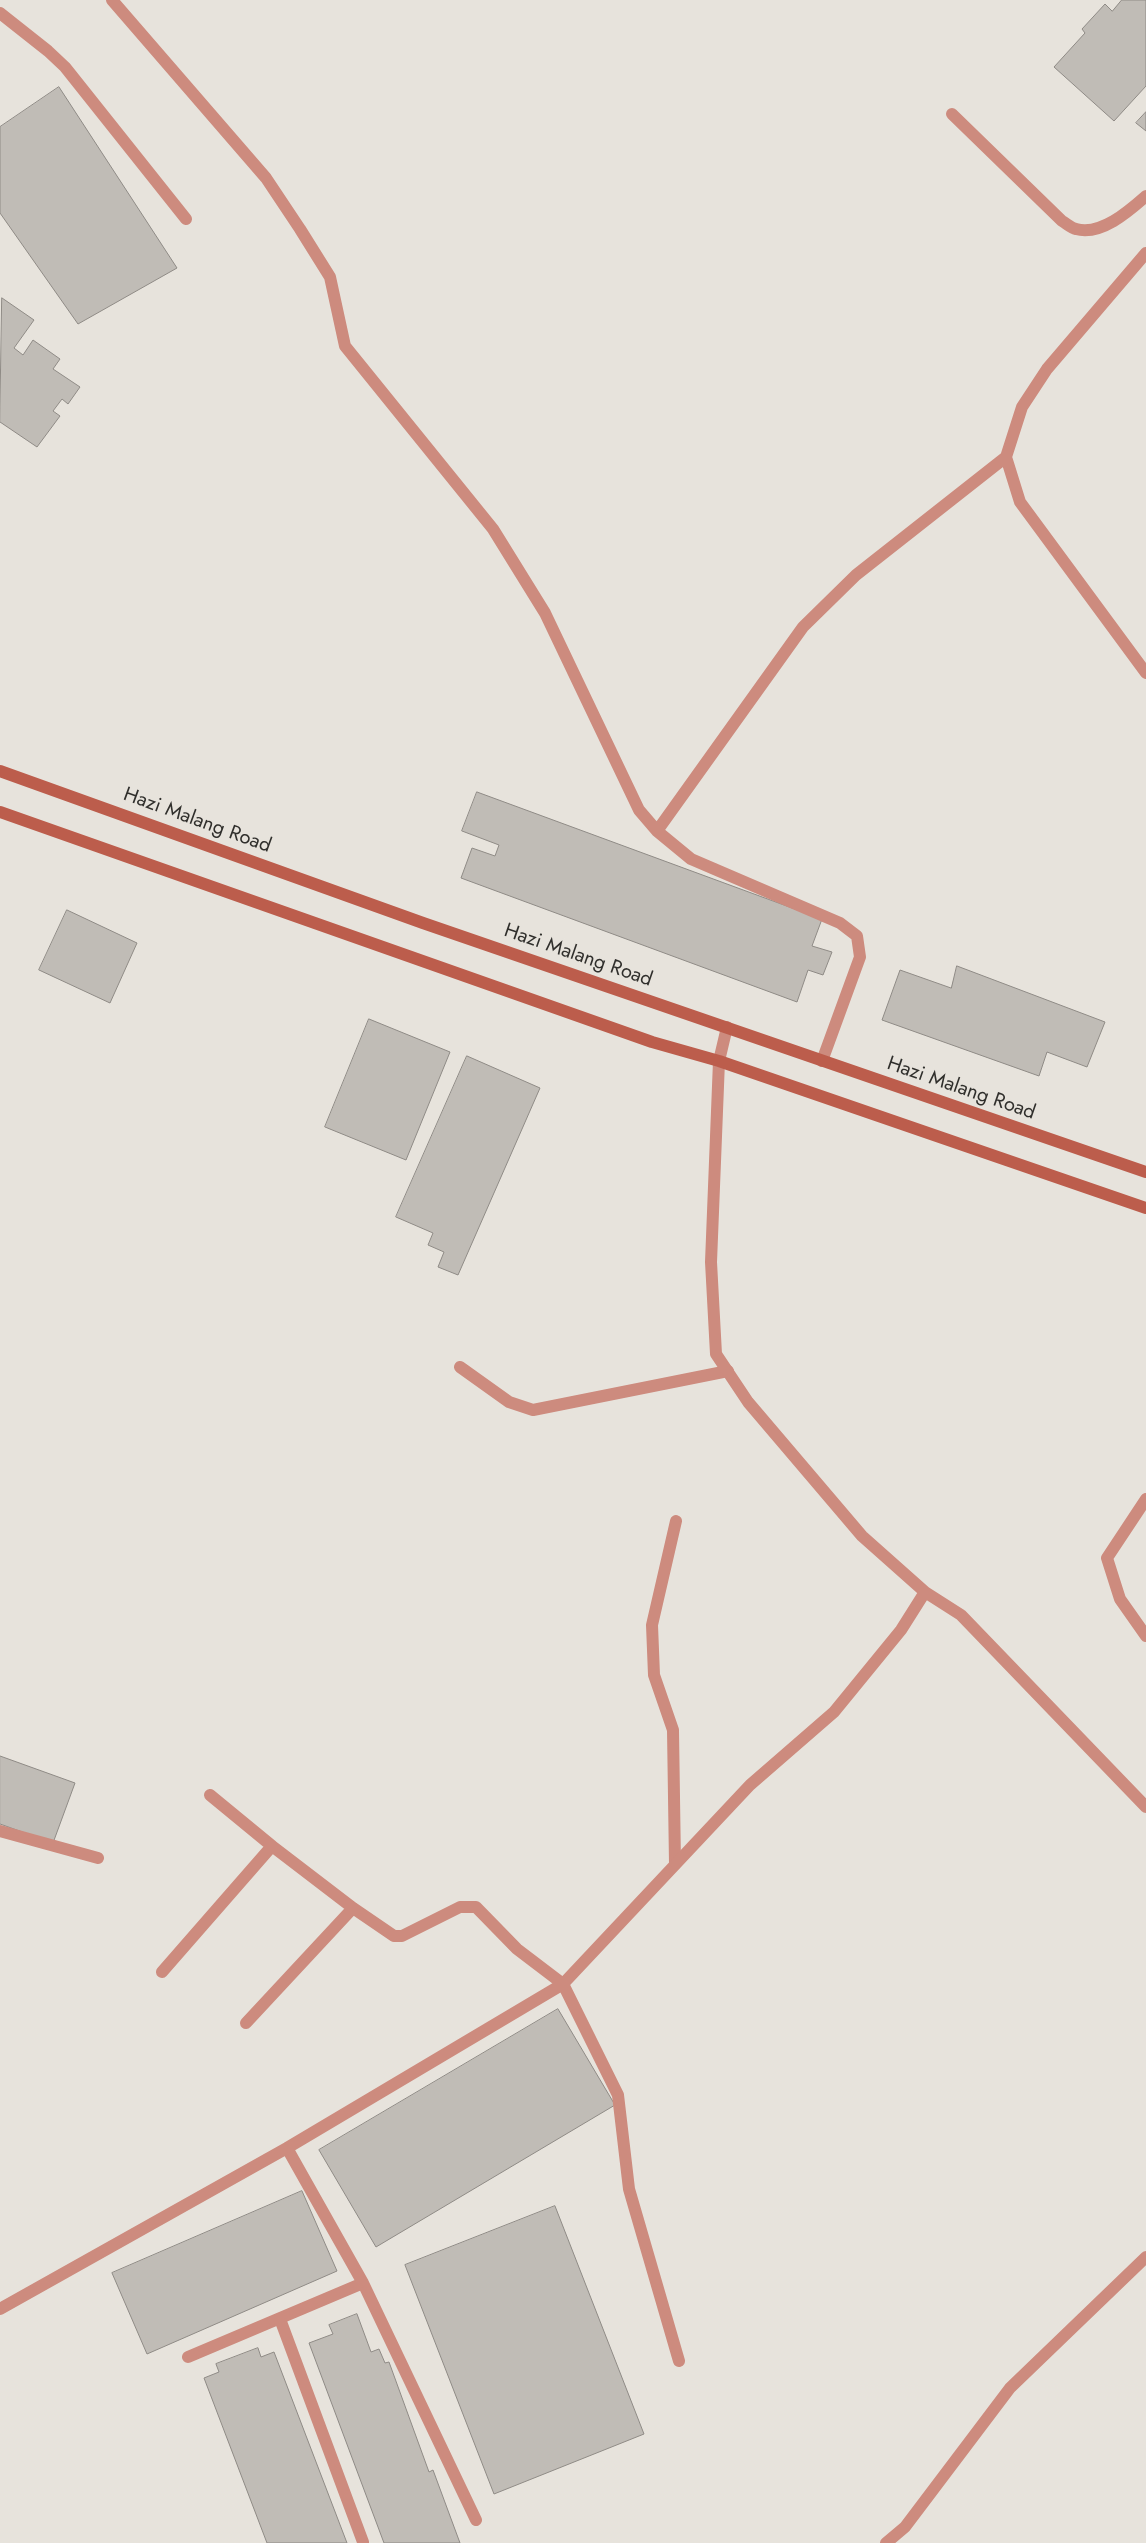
<!DOCTYPE html>
<style>
body{margin:0}
canvas{display:block;background:#e7e3dc}
</style>
<canvas width="1146" height="2543"></canvas>
<script>
const ctx = document.querySelector('canvas').getContext('2d');
ctx.lineJoin = 'round';
function paint(path, color) {
  ctx.fillStyle = color;
  ctx.fill(path, 'evenodd');
}
function stroke(path, color, width, dash) {
  ctx.strokeStyle = color;
  ctx.lineWidth = width;
  ctx.lineCap = dash ? 'butt' : 'round';
  ctx.setLineDash(dash || []);
  ctx.stroke(path);
}
function write(font, color, halo, rows, align = 'center') {
  ctx.font = font + ' Jost,sans-serif';
  ctx.lineWidth = 4;
  ctx.setLineDash([]);
  ctx.textBaseline = 'middle';
  ctx.strokeStyle = halo;
  ctx.fillStyle = color;
  for (const [text, x, y, turn = 0] of rows) {
    ctx.save();
    ctx.translate(x, y);
    ctx.rotate((+turn || 0) * Math.PI / 180);
    ctx.textAlign = isNaN(turn) ? turn : align;
    if (halo) ctx.strokeText(text, 0, 0);
    ctx.fillText(text, 0, 0);
    ctx.restore();
  }
}
const building = new Path2D(`
 M1122,0H1146V86L1114,121L1054,67L1085,33L1082,29L1105,4L1112,11Z
 M59,87L177,268L78,324L0,213V127Z
 M1146,112V131L1136,123Z
 M2,298L34,320L14,348L23,355L33,340L60,359L53,369L80,387L68,404L62,399L53,411L60,416L37,447L0,422Z
 M477,792L822,919L812,946L832,952L823,975L808,970L797,1002L461,878L472,848L495,856L499,845L462,831Z
 M67,910L137,943L110,1003L39,970Z
 M957,966L1105,1022L1087,1067L1047,1052L1039,1076L882,1020L900,970L951,988Z
 M369,1019L450,1052L406,1160L325,1127Z
 M467,1056L540,1088L458,1275L438,1267L444,1252L428,1245L433,1233L396,1217Z
 M0,1756L75,1783L53,1843L0,1824Z
 M558,2009L615,2105L376,2247L319,2150Z
 M302,2191L337,2271L147,2354L112,2273Z
 M555,2206L644,2434L494,2494L405,2265Z
 M357,2314L371,2352L379,2349L385,2363L389,2362L429,2472L433,2470L460,2543H384L309,2343L333,2334L329,2325Z
 M258,2348L261,2357L274,2352L347,2543H267L204,2378L219,2372L216,2364Z`);
paint(building, '#c0bcb6');
stroke(building, '#8f8b86', 1);
stroke(new Path2D(`
 M460,1367L509,1402L533,1410L728,1371
 M1146,1499L1107,1558L1120,1599L1146,1636
 M675,1864L673,1730L654,1675L652,1625L676,1521`), '#cd8b7e', 12);
stroke(new Path2D(`
 M112,0L266,178L300,229L330,277L345,346L493,529L545,613L639,810L657,831L691,859L840,923L857,936L860,957L822,1061
 M0,13L48,51L65,67L186,219
 M952,114L1062,221C1066,223 1071,228 1076,229C1101,236 1129,211 1146,196
 M1146,253L1047,369L1022,407L1006,457L1020,502L1146,673
 M657,831L803,627L856,575L1006,457
 M925,1592L961,1615L1146,1807
 M210,1795L272,1846
 M0,1831L98,1858
 M162,1972L272,1846L353,1908L394,1936H402L460,1907H476L517,1949L563,1984L618,2095L629,2189L679,2361
 M246,2023L353,1908
 M287,2148L363,2283L476,2520
 M0,2309L287,2148L563,1984L750,1785L834,1712L901,1630L925,1592L862,1536L748,1402L716,1354L711,1262L719,1061L727,1027
 M280,2319L363,2542
 M188,2357L363,2283
 M886,2543L905,2527L1010,2388L1146,2257`), '#cd8b7e', 12);
stroke(new Path2D(`
 M0,771L423,923L1146,1172
 M0,812L652,1042L719,1061L1146,1208`), '#bc5d4c', 12);
write('20px', '#302f2c', '#e7e3dc', [
 ["Hazi Malang Road",197,821,20],
 ["Hazi Malang Road",578,956,19],
 ["Hazi Malang Road",961,1089,19]
]);
</script>
